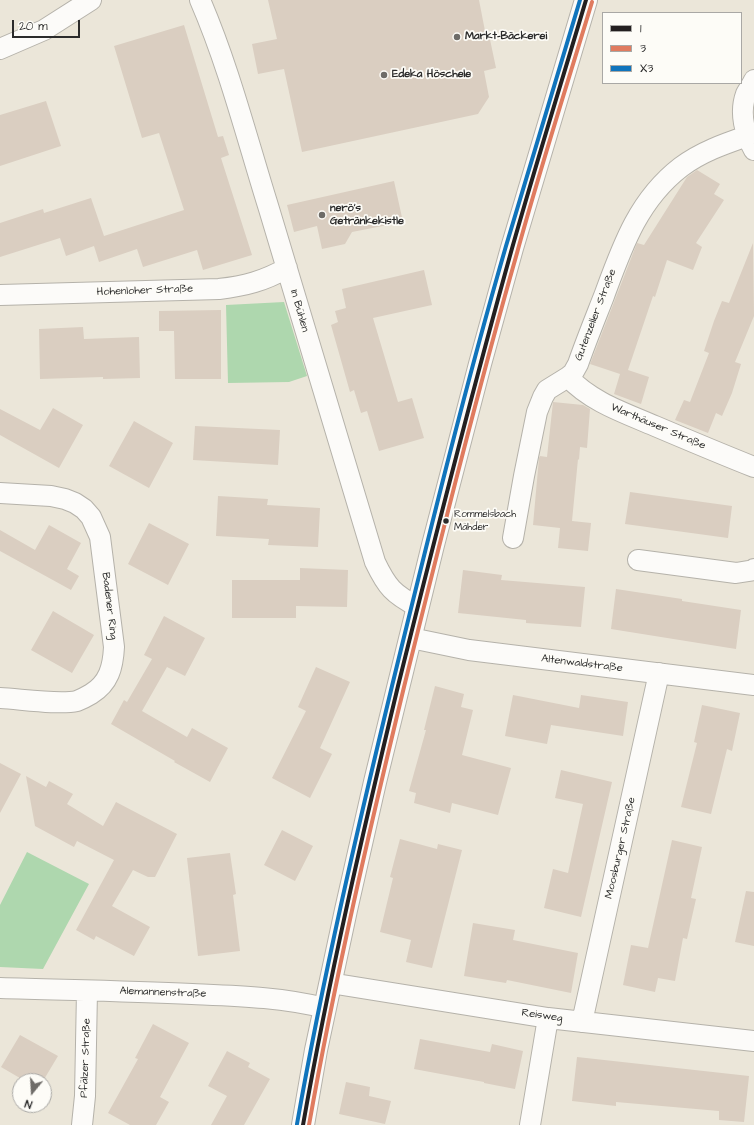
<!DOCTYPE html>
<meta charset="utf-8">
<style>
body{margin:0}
#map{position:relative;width:754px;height:1125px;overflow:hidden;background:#ebe6d9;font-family:"Architects Daughter",sans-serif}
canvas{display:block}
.legend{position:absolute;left:602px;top:12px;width:140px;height:72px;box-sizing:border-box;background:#fdfcf7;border:1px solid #a9a8a5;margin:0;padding:5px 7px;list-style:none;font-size:12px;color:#2b2b2b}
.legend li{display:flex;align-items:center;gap:8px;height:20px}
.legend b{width:20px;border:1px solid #a9a8a5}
.north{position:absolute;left:12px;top:1073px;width:40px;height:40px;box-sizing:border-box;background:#fdfcf7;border:1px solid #a9a8a5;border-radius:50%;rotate:198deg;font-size:11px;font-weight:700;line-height:16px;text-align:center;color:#2b2b2b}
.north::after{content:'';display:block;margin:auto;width:14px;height:18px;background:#6e6c68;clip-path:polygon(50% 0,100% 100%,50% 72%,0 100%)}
.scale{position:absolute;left:12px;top:20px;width:68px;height:18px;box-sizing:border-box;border:2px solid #2b2b2b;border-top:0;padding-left:5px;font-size:12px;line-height:14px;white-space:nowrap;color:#2b2b2b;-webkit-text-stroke:3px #fdfcf7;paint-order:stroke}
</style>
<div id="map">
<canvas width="754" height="1125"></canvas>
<ul class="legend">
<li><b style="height:5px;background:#231f20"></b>1</li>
<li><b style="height:5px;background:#e07b5f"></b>3</li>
<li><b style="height:5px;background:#1074bc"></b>X3</li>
</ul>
<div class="north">N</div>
<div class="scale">20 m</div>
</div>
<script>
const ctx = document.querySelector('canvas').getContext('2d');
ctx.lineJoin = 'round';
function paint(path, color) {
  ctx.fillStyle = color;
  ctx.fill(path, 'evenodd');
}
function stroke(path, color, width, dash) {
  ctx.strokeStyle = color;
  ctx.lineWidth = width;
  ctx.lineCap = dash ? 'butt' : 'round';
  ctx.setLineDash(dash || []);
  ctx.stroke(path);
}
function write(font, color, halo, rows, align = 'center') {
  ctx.font = font + ' "Architects Daughter",sans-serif';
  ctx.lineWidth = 3.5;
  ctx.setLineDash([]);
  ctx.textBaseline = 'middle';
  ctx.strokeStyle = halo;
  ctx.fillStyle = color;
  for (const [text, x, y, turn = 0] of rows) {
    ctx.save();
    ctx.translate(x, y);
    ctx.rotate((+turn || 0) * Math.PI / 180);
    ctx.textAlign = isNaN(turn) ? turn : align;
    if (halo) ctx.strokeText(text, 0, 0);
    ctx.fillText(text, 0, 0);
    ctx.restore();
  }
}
paint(new Path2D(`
 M284,302L307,376L289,382L228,383L226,305Z
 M27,852L89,884L43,969L0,967V905Z`), '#aed7ae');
paint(new Path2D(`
 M268,0H479L485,31L488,30L496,68L484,71L489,97L478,114L302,152L284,69L258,74L252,44L277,39Z
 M184,25L218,137L223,136L229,155L221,158L252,255L203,270L197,250L143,267L137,249L99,262L94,246L66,256L60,238L0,257V223L43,209L44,213L91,198L104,236L184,210L159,133L142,138L114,46Z
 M46,101L61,146L0,166V115Z
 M697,170L720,184L714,194L724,200L696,243L702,247L693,270L667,260L655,297L653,296L628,370L649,377L641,404L614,394L620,374L590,364L637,243L644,245L687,177Z
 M394,181L403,222L352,232L345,244L322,249L317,226L294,232L287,205Z
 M753,243L754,316L735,362L741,364L732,393L722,416L716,413L708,433L675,420L684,400L690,402L709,353L704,351L714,321L722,301L729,303Z
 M424,270L432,305L373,318L398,402L412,398L424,438L379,451L367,411L361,413L354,390L350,392L331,325L338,322L335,311L346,308L342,289Z
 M221,310V379H175L174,331H159V311Z
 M83,327L84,339L139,337L140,378L103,379V377L40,379L39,329Z
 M553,402L583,405L590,409L587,448L580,447L579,460L578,459L572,521L591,523L588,551L558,548L560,528L533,525L539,458L540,456L547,457Z
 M53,408L83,425L59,468L0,435V409L40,430Z
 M134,421L173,443L149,488L109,466Z
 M195,426L280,430L278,465L193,460Z
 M630,492L732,506L728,538L625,524Z
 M218,496L268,499L267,505L320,508L318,547L268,545L269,539L216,536Z
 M149,523L189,544L168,585L128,564Z
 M49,525L81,543L67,569L79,576L71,590L0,551V530L35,550Z
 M300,568L348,570L347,607L296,606V618H232V580H300Z
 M463,570L502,575L501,580L585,587L581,627L526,623V620L458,613Z
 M616,589L682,599V601L741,610L736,649L611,629Z
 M53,611L94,635L72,673L31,650Z
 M164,616L205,638L185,676L167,667L142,711L187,737L192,728L228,748L210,782L174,762L175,761L111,724L124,700L127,702L152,659L144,655Z
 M316,667L350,682L320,748L332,754L310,798L272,778L306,711L298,707Z
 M435,686L464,694L461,707L473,710L462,755L511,768L498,815L452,803L450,813L414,803L416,793L409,791L426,730H424Z
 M513,695L579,708L581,695L628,702L623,736L551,725L547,744L505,736Z
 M702,705L740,713L732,751L727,749L711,814L681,807L697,743L694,742Z
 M0,763L21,774L0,813Z
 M561,770L612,782L581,917L544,908L553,869L568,873L583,804L555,798Z
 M26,776L46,787L49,781L73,794L67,804L103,826L116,802L177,834L155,877H148L133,870L112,906L150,927L134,956L96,936L94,940L76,930L114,860L77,841L74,847L35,826Z
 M282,830L313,846L295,881L264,865Z
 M400,839L437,849L438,844L462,850L432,968L406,962L411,940L380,932L393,878L390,877Z
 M672,840L702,847L691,898L696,899L687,939L683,938L675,981L658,978L655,992L623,985L631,945L648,948Z
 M230,853L236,894L233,895L240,951L198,956L187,858Z
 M746,891L754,892V946L735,942Z
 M473,923L515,930L513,940L578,953L571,993L507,980L506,983L464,976Z
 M153,1024L189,1043L160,1097L169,1102L156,1125H130L108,1113L138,1059L135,1058Z
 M20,1035L58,1056L43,1081H25L1,1067Z
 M420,1039L490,1052L492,1044L523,1051L515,1089L484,1083V1082L414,1069Z
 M227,1051L250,1063L248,1067L270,1079L244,1125H211L227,1096L208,1086Z
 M577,1057L749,1076L744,1122L719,1120V1111L616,1102V1106L572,1101Z
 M346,1082L370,1087L369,1096L391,1101L385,1124L339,1114Z`), '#dacec1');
const street = new Path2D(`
 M200,0C229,67 247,139 269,209C305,327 339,444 375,562C387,587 393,594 418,607
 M0,49L44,30L91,0
 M754,80C752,85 748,90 746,94C739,113 745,134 754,150
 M0,295L219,289C245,286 264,281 287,268
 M568,377C591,402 625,413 655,426C688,440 721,454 754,467
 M0,493L51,496L65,499L75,503L84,509L91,517L100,537L114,647C113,667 109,683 91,694C86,697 82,699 77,701C59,705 20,699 0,698
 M513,538L524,476L537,412L543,397L547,390L568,377L573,373L578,364C586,341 595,319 604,296C622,247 638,200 681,167C701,152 724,144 747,136
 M638,560L736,573L754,570V569
 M411,638L469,650L754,685
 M330,983L548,1018L754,1041
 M0,988C64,990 128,991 192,994C238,996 281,997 325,1008
 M582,1022L659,673
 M82,1125L85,1096L87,991
 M530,1125L548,1018`);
const secondary = new Path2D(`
 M303,1125L316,1050L346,910L375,782L433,545L480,364L512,248L586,0`);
stroke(street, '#b5b2aa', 22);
stroke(secondary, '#b5b2aa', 24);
stroke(street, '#fcfbf9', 20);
stroke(secondary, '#fcfbf9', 22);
stroke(new Path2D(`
 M303,1125C329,978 363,832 398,686C434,541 471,396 511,252C535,167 561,84 586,0`), '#231f20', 4);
stroke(new Path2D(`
 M309,1125C335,978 369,832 404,687C440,542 476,397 517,253C540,169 567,85 592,2`), '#e07b5f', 4);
stroke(new Path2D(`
 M297,1124C323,977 357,831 392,686C428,539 464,391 506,246C530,164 555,82 580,0`), '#1074bc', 4);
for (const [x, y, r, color] of [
 [457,37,4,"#6e6c68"],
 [384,75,4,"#6e6c68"],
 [322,215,4,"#6e6c68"],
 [446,521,3.5,"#2b2b2b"]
]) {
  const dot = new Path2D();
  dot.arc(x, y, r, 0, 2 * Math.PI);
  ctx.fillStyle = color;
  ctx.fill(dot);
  stroke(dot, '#fdfcf7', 1.5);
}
write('10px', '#2b2b2b', '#fdfcf7', [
 ["Rommelsbach",454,515],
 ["Mähder",454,528]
], 'left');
write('bold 11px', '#2b2b2b', '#fdfcf7', [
 ["Markt-Bäckerei",465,37],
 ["Edeka Höschele",392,75],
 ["nerö's",330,209],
 ["Getränkekistle",330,222]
], 'left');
write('11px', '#2b2b2b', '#fdfcf7', [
 ["Hohenloher Straße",145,291,-2],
 ["In Bühlen",299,311,74],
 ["Gutenzeller Straße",596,315,-69],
 ["Warthäuser Straße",658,427,23],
 ["Badener Ring",109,606,83],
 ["Altenwaldstraße",582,664,7],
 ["Moosburger Straße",621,848,-77],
 ["Alemannenstraße",163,993,2],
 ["Reisweg",542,1016,8],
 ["Pfälzer Straße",86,1058,-88]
]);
</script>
